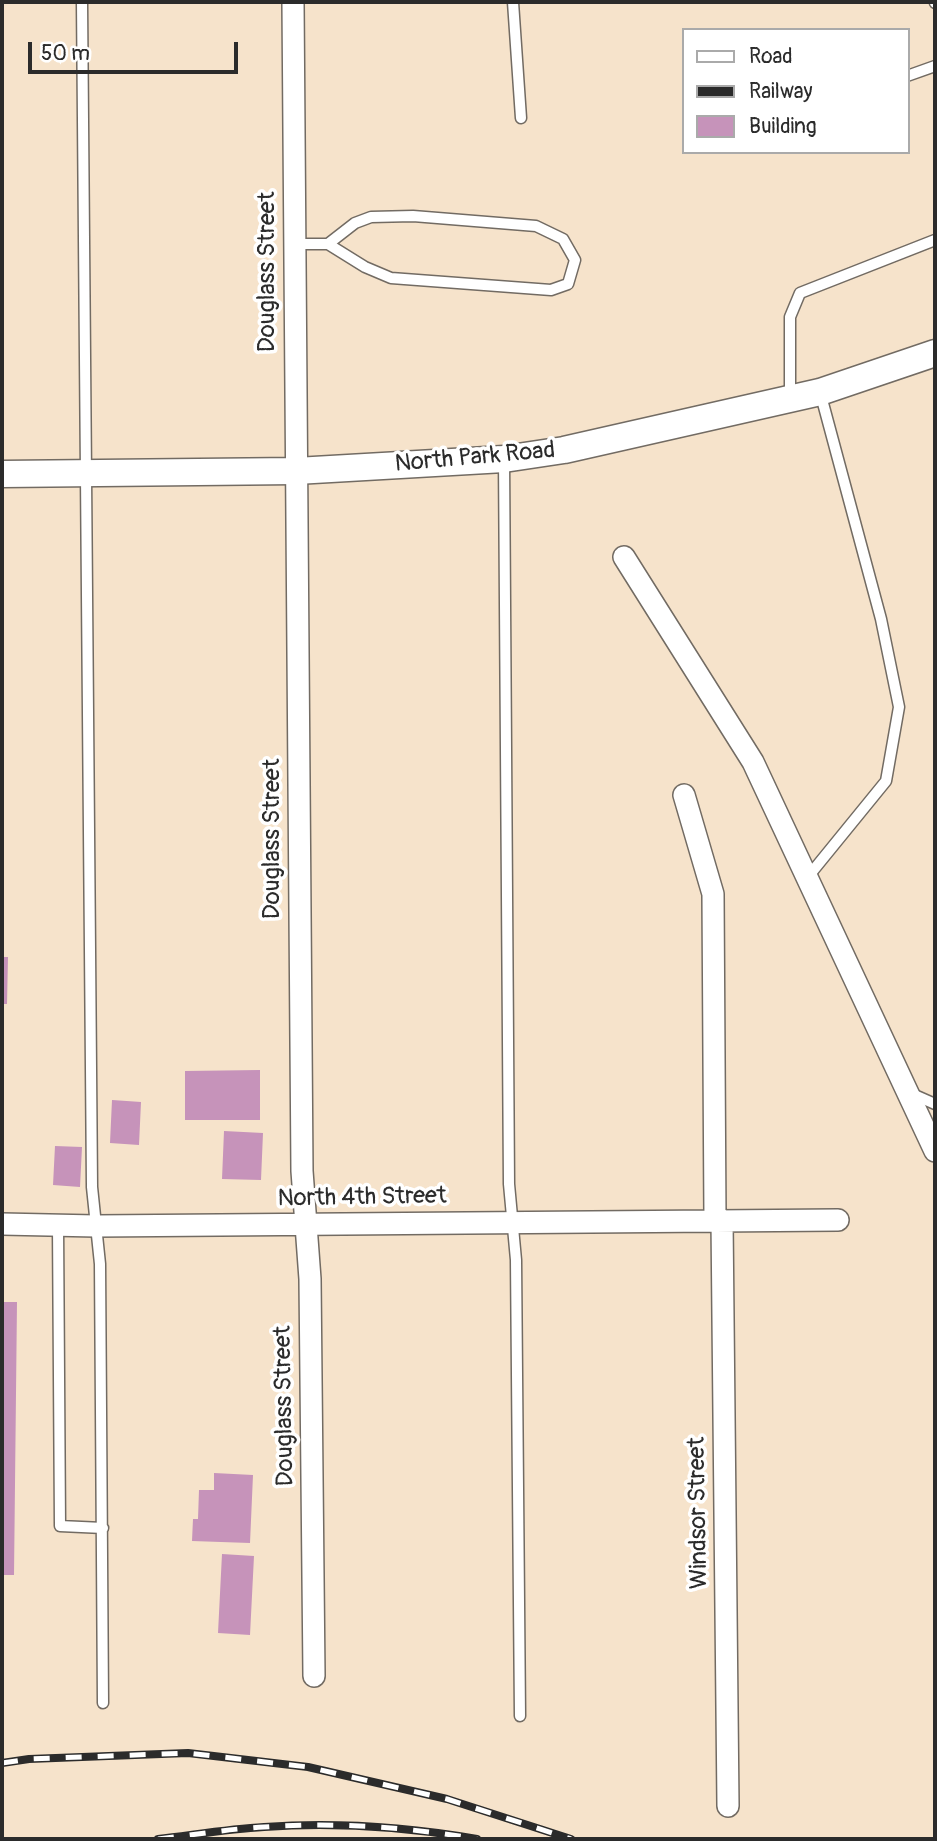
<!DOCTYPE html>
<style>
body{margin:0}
#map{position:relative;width:937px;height:1841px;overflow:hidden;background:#f6e3cb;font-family:Pangolin,sans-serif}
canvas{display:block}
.frame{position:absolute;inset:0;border:4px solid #2b2b2b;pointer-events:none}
.legend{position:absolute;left:682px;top:28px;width:228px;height:126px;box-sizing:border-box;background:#fff;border:2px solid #aaa;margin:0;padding:9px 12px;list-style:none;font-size:21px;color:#2b2b2b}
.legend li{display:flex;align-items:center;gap:14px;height:35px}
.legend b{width:35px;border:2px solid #aaa}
.scale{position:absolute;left:28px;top:42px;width:210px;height:32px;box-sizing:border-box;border:4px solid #2b2b2b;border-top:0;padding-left:9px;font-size:21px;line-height:24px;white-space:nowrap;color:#2b2b2b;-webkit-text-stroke:5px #fff;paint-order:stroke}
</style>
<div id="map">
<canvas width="937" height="1841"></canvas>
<div class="frame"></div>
<ul class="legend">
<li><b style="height:9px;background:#fff"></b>Road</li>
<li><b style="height:9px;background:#2b2b2b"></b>Railway</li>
<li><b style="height:19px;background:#c693ba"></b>Building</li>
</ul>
<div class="scale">50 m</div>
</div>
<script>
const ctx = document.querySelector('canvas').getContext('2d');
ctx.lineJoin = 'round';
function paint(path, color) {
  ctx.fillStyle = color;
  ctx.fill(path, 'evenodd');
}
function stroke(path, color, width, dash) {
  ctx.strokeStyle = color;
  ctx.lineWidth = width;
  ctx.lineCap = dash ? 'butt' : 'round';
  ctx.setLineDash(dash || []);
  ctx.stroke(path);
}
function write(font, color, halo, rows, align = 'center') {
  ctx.font = font + ' Pangolin,sans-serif';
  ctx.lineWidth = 7;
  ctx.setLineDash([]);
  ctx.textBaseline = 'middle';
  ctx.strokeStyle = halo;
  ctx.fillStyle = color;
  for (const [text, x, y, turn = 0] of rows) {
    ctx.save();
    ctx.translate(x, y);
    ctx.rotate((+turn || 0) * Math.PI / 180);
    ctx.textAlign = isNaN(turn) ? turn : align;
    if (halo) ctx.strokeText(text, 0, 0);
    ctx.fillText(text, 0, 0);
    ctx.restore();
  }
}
paint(new Path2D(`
 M2,957H8L7,1004H2Z
 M260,1070V1120H185V1071Z
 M112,1100L141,1102L139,1145L110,1143Z
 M224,1131L263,1133L261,1180L222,1179Z
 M55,1146L82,1147L80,1187L53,1185Z
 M2,1302H17L14,1575H2Z
 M214,1473L253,1475L250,1543L192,1541L193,1519H198L199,1490H214Z
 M222,1554L254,1556L250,1635L218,1633Z`), '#c693ba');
const service = new Path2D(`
 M82,2L92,1187L100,1264L103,1703
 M513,2L521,118
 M935,2V3
 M907,76L935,66
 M295,244H328L365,267L391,278L551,290L568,284L575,260L563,239L536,226L413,216L371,217L355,223L328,244
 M790,399V317L800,293L935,240
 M504,459L509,1184L516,1260L520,1716
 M807,878L886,781L899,707L881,619L820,392
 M910,1093L935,1104
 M58,1226L60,1526L103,1528`);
const minor = new Path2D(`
 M293,2L302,1171L310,1279L314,1676
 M624,557L753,762L935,1151
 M684,795L713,894L715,1220
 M722,1220L728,1806
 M2,1224L96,1226L838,1220`);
const tertiary = new Path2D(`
 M2,474L296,471L504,459L564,450L820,392L935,353`);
stroke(service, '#726b63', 13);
stroke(minor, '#726b63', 24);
stroke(tertiary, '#726b63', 29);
stroke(service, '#fff', 10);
stroke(minor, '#fff', 21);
stroke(tertiary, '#fff', 26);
const rail = new Path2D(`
 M2,1763L29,1759L188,1753L308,1767L447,1799L571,1839
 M158,1839C193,1835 228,1829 264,1827C335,1822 407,1827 477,1839`);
stroke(rail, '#2b2b2b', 8);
stroke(rail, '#fff', 5, [16]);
write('24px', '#2b2b2b', '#fff', [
 ["Douglass Street",268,272,-90],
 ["North Park Road",475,458,-5],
 ["Douglass Street",273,839,-90],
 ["North 4th Street",362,1198,-1],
 ["Douglass Street",285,1406,-91],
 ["Windsor Street",699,1513,-91]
]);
</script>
